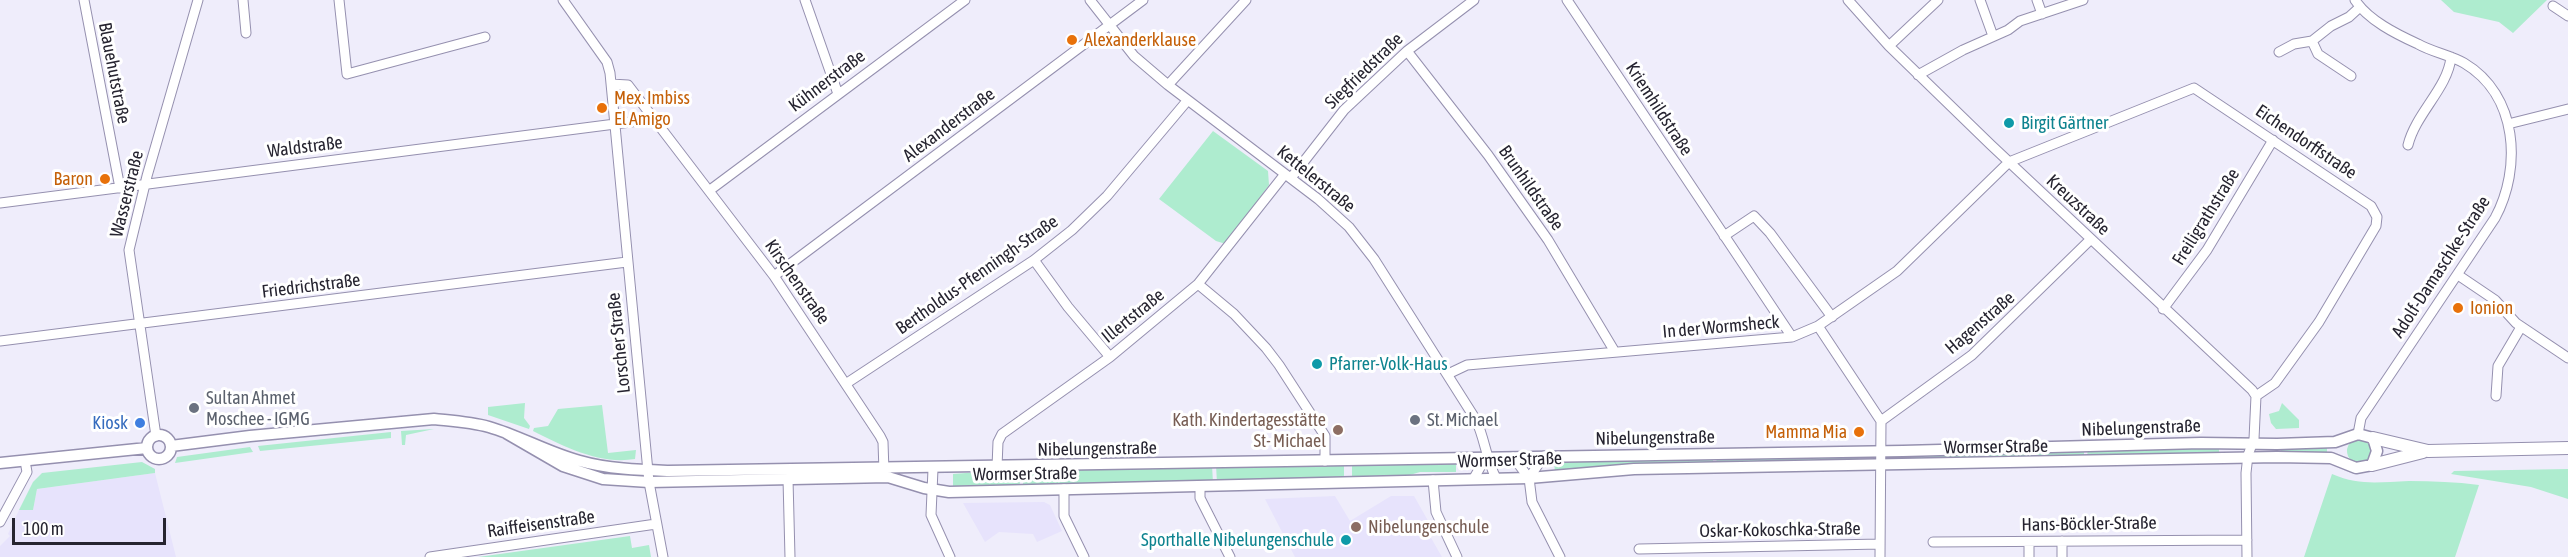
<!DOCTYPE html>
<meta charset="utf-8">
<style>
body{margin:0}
#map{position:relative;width:2568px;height:557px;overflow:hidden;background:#efedfb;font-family:"Asap Condensed",sans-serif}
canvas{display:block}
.scale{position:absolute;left:12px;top:518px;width:154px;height:27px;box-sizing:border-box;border:3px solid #262430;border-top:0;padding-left:8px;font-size:18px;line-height:21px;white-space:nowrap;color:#262430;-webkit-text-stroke:4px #fff;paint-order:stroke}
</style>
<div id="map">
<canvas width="2568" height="557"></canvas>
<div class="scale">100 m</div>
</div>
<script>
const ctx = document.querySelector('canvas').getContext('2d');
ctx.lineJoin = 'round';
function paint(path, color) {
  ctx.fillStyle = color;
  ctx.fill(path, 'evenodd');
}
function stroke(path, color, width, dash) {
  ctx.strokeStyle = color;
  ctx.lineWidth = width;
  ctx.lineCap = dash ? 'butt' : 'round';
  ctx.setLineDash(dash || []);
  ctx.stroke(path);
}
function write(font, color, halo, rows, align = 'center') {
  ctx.font = font + ' "Asap Condensed",sans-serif';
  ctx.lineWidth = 6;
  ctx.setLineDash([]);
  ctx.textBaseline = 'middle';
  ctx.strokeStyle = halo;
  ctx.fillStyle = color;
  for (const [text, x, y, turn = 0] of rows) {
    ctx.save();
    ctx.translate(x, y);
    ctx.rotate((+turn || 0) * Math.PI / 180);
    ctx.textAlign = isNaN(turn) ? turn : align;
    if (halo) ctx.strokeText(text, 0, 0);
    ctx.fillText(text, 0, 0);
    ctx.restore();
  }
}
paint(new Path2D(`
 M155,473L176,557H0V546L10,536L8,534L19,510H33L37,489Z
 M1335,496L1350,521L1391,496H1414L1435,533L1430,536L1442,557H1295L1265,499Z
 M1044,502L1050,505L1062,531L1037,542L1033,534L999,532L985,542L963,503Z`), '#e7e3fc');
paint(new Path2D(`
 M2441,0H2547L2513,33L2499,22L2454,12Z
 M1213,131L1268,171L1269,185L1226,244L1216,241L1159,199Z
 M525,403L524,418L530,426L529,429L488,415V407Z
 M2282,403L2299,420V428L2276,429L2271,423L2269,414L2279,411Z
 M602,405L608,453L636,450L635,459C599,465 563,446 533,431L534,428L548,426L558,409Z
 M434,429L406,435L405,445H402L401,431Z
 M391,432V438L260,451L258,446Z
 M2347 451a12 12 0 1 1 24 0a12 12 0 1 1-24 0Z
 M2219,446V456L2088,459L2087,449Z
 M250,447L253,452L175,463L177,457Z
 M2327,447V455H2281V448Z
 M2084,449V459L1907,463V457L1935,456L1957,452Z
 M1858,454L1859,463L1717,465L1716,456Z
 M1713,456V465L1555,473L1554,459Z
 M1456,461V472H1420L1396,479L1352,480V463Z
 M142,462L155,469V473L37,489L33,510H19L33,482L42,473Z
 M1344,463V480L1217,483L1216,465Z
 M1212,465L1213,483L1023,487V469Z
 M1019,469L1020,487L953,489V474Z
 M2568,469V499L2531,487L2451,474L2454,471Z
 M2332,474C2360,486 2379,482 2409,481C2433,481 2456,482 2479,485L2455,557H2304Z
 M630,536L632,548L649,545L651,557H478Z`), '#aeeccf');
const minor = new Path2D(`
 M84,0L120,188
 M243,0L246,33
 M339,0L347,74L485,37
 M563,0L607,62L610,73L649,482L663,557
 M805,0L838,94
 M1090,0L1134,56L1168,85L1318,199L1349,227L1374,259L1476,420C1485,439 1486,459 1496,478
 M1567,0L1792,337
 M1848,0L1889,46L1991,145L2252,390L2256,396L2254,439L2248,455L2246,473L2247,557
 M1980,0L1993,36
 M2037,0L2042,14
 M2355,0C2368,20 2396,34 2418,44C2432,52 2450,55 2464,63C2518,95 2522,168 2495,218L2361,418L2358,434
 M2553,6L2568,16
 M2312,41L2318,54L2351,76
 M1889,46L1938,0
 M1407,51L1488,155L1548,240L1615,352
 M2279,52L2294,44L2312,41L2331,26L2349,17L2360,7
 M1918,75L1963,50L2008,30L2020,21L2083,0
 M611,84L628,85L774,276L880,436L883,442L884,472
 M1168,85L1246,0
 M2508,124L2568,109
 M2408,145C2416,113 2448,88 2451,57
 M1291,178L1344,110L1407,51L1474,0
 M710,190L965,0
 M0,203L654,119
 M1724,236L1754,216L1770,233L1832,317
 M1034,260L1068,307L1110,357
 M2458,275L2495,300L2516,323L2568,358
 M774,276L1143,0
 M1198,284L1234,314L1266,348L1279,365L1325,436V461
 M2163,309L2207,250L2273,140
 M1818,326L1881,421L1880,557
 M0,341L627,262
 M1448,374L1467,365L1792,337L1818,326L1897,271L2009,162L2194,88L2371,206L2377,217L2376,226L2319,322L2275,383L2256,396
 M847,383L1034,260L1072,230L1107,196L1187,101
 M2496,396L2498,366L2521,327
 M1881,421L1972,355L2091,239
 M156,436L129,250L147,176L198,0
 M1513,457L1529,478L1532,502L1560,557
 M997,467L998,442L1002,434L1110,357L1198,284L1285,174
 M933,469L931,515L950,557
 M1474,478L1486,457
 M1529,478L1544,456
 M788,479L790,557
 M1433,480L1436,512L1457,557
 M1200,486V498L1230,557
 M1064,489V516L1084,557
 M0,522L27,472L25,461
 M2062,541V557
 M1933,542L2247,540
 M2029,542V557
 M1639,549L1880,544
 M430,557L656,524`);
const tertiary = new Path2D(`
 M147 447a12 12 0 1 1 24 0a12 12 0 1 1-24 0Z
 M171,446L250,436L434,419C453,421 471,422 489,427C520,436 549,453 580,461C608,469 639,470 668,471L1903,451L2201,443L2277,444L2335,442L2358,434L2373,438L2377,451L2372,465L2356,468L2331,458L2277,457L1634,469L1529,478L949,492L924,488L888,477L649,482L603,479L563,466L506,433
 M0,463L147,448`);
const secondary = new Path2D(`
 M2373,438L2428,451L2568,448
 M2372,465L2423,452`);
stroke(minor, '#9590af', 11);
stroke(tertiary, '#9590af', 13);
stroke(secondary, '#9590af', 14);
stroke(minor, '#fff', 9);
stroke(tertiary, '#fff', 10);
stroke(secondary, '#fff', 12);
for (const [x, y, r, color] of [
 [1072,40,6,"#e8710a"],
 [602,108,6,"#e8710a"],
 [2009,123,6,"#0f9aa8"],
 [105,179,6,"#e8710a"],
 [2458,308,6,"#e8710a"],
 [1317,364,6,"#0f9aa8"],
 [194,408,6,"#6b7280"],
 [1415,420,6,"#6b7280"],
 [140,423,6,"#3f7fe0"],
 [1338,430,6,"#8d6e63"],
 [1859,432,6,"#e8710a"],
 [1356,527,6,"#8d6e63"],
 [1346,540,6,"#0f9aa8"]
]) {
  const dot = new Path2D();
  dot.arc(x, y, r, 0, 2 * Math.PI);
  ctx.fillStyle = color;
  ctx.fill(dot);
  stroke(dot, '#fff', 2);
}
write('18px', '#c56008', '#fff', [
 ["Alexanderklause",1084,40],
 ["Mex. Imbiss",614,98],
 ["El Amigo",614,119],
 ["Baron",93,179,"right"],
 ["Ionion",2470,308],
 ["Mamma Mia",1847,432,"right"]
], 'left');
write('18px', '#262430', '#fff', [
 ["Siegfriedstraße",1364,71,-44],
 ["Blauehutstraße",114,73,79],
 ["Kühnerstraße",827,81,-37],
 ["Kriemhildstraße",1659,109,57],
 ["Alexanderstraße",949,125,-37],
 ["Eichendorffstraße",2306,142,34],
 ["Waldstraße",305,147,-7],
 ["Kettelerstraße",1316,179,39],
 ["Brunhildstraße",1531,188,55],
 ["Wasserstraße",127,194,-76],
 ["Kreuzstraße",2078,205,43],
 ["Freiligrathstraße",2206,217,-58],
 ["Adolf-Damaschke-Straße",2441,267,-57],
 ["Bertholdus-Pfenningh-Straße",977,275,-35],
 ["Kirschenstraße",797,282,55],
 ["Friedrichstraße",311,286,-7],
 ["Illertstraße",1133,316,-39],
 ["Hagenstraße",1980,323,-41],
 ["In der Wormsheck",1721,327,-5],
 ["Lorscher Straße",619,343,-96],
 ["Nibelungenstraße",2141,428,-2],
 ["Nibelungenstraße",1655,438,-1],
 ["Wormser Straße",1996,447,-1],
 ["Nibelungenstraße",1097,449,-1],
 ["Wormser Straße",1510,460,-2],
 ["Wormser Straße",1025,474,-1],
 ["Raiffeisenstraße",541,524,-8],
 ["Hans-Böckler-Straße",2089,524,-1],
 ["Oskar-Kokoschka-Straße",1780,530,-1]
]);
write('18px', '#0d838f', '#fff', [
 ["Birgit Gärtner",2021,123],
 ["Pfarrer-Volk-Haus",1329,364],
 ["Sporthalle Nibelungenschule",1334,540,"right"]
], 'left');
write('18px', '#5b616d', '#fff', [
 ["Sultan Ahmet",206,398],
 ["Moschee - IGMG",206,419],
 ["St. Michael",1427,420]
], 'left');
write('18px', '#785e54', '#fff', [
 ["Kath. Kindertagesstätte",1326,420],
 ["St- Michael",1326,441],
 ["Nibelungenschule",1368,527,"left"]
], 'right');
write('18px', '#366cbe', '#fff', [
 ["Kiosk",128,423]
], 'right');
</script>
